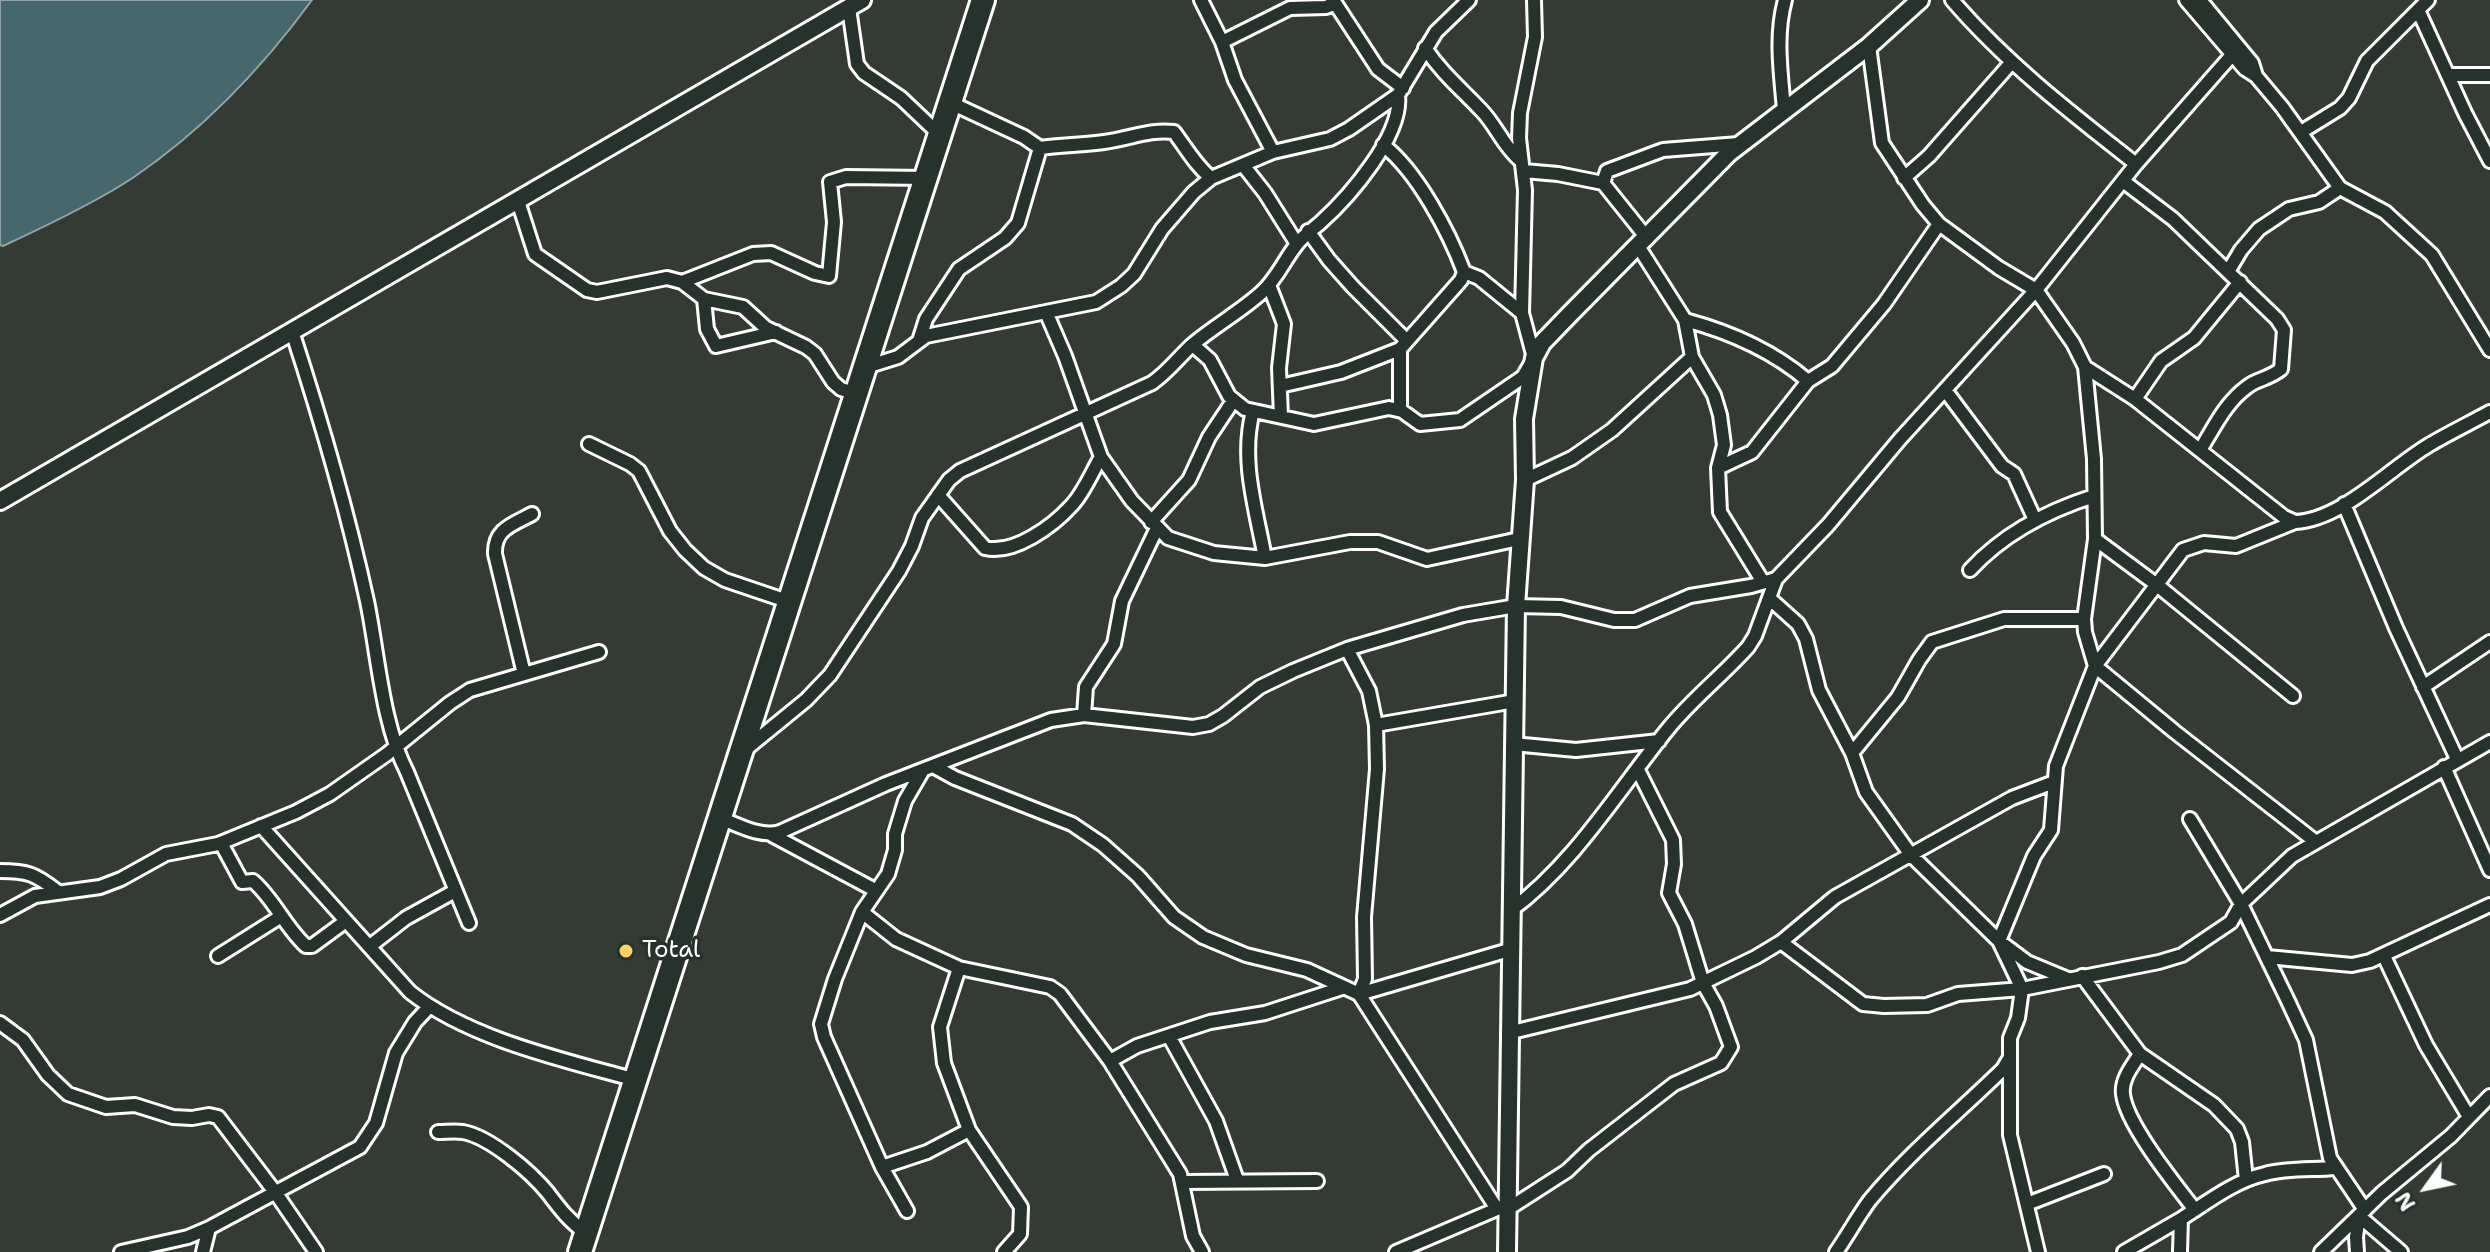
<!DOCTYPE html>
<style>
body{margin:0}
#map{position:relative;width:2490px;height:1252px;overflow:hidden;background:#333b34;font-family:"Shantell Sans",sans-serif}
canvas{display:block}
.north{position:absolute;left:2386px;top:1148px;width:80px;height:80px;-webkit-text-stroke:6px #26332d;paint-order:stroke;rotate:237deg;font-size:22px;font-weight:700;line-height:32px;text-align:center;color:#fff}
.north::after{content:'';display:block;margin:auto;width:28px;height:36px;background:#fff;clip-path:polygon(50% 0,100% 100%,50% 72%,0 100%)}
</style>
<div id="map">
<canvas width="2490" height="1252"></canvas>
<div class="north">N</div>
</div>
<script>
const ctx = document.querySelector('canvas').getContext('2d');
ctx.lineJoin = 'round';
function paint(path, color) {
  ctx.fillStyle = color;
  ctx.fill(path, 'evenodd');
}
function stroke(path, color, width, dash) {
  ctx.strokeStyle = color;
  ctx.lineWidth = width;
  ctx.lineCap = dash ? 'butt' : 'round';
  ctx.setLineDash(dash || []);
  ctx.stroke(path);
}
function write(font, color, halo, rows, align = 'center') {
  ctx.font = font + ' "Shantell Sans",sans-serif';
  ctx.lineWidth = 7;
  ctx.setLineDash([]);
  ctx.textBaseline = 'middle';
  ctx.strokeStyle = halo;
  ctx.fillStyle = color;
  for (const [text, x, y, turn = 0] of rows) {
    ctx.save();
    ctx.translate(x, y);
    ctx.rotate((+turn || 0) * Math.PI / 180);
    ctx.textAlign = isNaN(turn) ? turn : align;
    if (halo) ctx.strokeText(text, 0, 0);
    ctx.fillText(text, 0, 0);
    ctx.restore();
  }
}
const water = new Path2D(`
 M0,0H312C263,67 203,130 134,177C97,202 44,227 3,246L0,245Z`);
paint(water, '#46676c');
stroke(water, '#90a4a7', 2);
const street = new Path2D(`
 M1201,0L1222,42L1235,80L1273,152
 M1952,0C2006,63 2071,113 2136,164
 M2186,0L2245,69L2256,76L2282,107L2340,188L2385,212L2432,255L2490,350
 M2200,0L2252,63L2256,76
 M849,8L857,64L864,73L901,98L941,136
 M2418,10L2465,113L2490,161
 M1222,42L1290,8L1326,7L1335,3L1378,69L1403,88
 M1869,46L1882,143L1923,205L1939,224L1999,268L2036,290L2073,343L2085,367L2135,399L2284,517L2295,522
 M1425,48C1441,72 1461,89 1481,110C1496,125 1503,146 1520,160
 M2449,75H2490
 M1784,110C1781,73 1775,36 1785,0
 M2301,132L2340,108L2349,98L2367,61L2428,0
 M1040,148C1061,145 1083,145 1104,142C1129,139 1149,129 1174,132C1186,148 1196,166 1211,178
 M1243,165L1265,193L1297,244
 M1524,171L1558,174L1603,183L1647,238
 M1904,178L1929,156L2011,63
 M2123,181L2173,219L2277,319L2284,330L2281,369C2269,379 2256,379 2247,387C2225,403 2214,428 2200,450
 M1603,183L1607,171L1663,150L1739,144
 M518,201L535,254L587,290L597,292L667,278L682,282L704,299L743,307L766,328L806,347L815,354L833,382L841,389L857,394
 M1308,231L1329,260L1353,287L1406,340
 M1638,246L1685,320L1692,357L1714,395L1720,415L1724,445L1718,468L1720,512L1763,582
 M2229,270L2241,250L2259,229L2289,209L2319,202L2340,188
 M1464,272L1479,278L1522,313
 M682,282L753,254L771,253L815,273L829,276L834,222L830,182L846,177L927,178
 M1269,285L1284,324L1279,368L1281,416
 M704,299L707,329L716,346L776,332
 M1046,312L1065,356L1101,457L1132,501L1168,538L1214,553L1265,558L1350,542H1378L1427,559L1519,539
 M1685,320C1730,332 1772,350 1808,381
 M292,331C321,420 347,509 367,601C378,654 382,724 407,772L469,923
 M919,341L926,319L959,269L1005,238L1018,223L1040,148L1024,137L951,103
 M1193,345L1210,360L1229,396L1245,409L1314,424L1389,408L1402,411L1420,424L1460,420L1523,377L1534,358L1522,313L1525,190L1519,138L1520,113L1535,37L1534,0
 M866,367L898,357L926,336L1096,302L1121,286L1134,274L1162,229L1194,192L1211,178L1273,152L1330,139L1349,129L1398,95L1436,32L1469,0
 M2085,367L2094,459L2095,539L2084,619L2085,632L2095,666L2175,732L2316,842
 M1280,386L1341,372L1400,349L1461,280L1464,272C1449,232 1417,171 1383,145
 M1945,390L2002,466L2014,474L2035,520
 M2135,399L2161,361L2194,338L2240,282
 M1400,410V349
 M1253,411C1240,460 1256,509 1265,558
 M589,444L630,464L639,471L670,531L685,550L704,568L725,580L790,602
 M1718,468L1752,452L1808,381L1832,366L1884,304L1939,224
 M1525,480L1572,458L1612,430L1692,357
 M938,495L985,548C1014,555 1053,526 1072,505C1084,492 1092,472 1101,457
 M2344,504L2396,628L2457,759
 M1151,522L1189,480L1209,437L1233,401
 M2095,539L2157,585L2293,696
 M1970,570C2004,533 2047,511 2094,496
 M1769,598L1798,624L1806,639L1819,690L1852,753L1866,792L1911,855L1999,941L2022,989L2018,1018L2010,1038V1135L2038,1252
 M1347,649L1369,691L1376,725L1377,769L1364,917L1365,979L1359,994
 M524,674L495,554C494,529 512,525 532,514
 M2423,687L2490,642
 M1084,715L1086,687L1114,644L1122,601L1157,528
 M1376,725L1515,701
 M1513,744L1576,750L1659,741
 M746,749L806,700L830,675L899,571L912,546L922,518L949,480L960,471L1152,383C1168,372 1178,358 1192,345C1214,326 1240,312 1261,293C1277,279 1284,260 1297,244C1304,235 1312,230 1320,223C1349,197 1403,135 1398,95
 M1852,753L1898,697L1919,660L1932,642L2004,619H2084
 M935,767L955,778L1072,824L1103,845L1138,876L1174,917L1203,937L1246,955L1307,970L1359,994L1509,950
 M2444,767L2490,870
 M720,818C738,825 761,838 780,832L886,784L1051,720L1084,715L1193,727L1209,724L1223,716L1260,687L1293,671L1347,649L1463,615L1516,606L1561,607L1614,620H1635L1690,596L1751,586L1776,579
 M2190,819L2241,904L2288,1001L2306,1040L2330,1158L2365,1210
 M261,826L410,992C469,1039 564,1060 636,1080
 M772,835L875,890
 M221,843L242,882L253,881C274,899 285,927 306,946H312L346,921
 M0,871C28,871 35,874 57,891
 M1510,911C1574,864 1617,792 1667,730C1691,700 1722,676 1748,647L1755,636L1776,579L1828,525L1900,439L2036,290L2136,164L2232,55
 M862,912L896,939L959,968L1050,987L1060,994L1110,1061L1180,1174L1193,1236L1202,1252
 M0,915L35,896L100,887L121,879L166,854L218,844L296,812L330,794L387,754L450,703L470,690L599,652
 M1781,942L1863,1004L1884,1006L1927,1005L1958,994L2022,989L2159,962L2182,955L2231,922L2241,904L2292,856L2490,742
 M370,946L406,918L455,891
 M218,956L280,917
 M2384,956L2426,1045L2469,1117
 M2267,957L2352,965L2370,961L2490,905
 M959,968L940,1027L944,1063L969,1130L1021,1207L1020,1234L1004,1252
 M2082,976L2140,1054L2214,1105L2237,1129L2242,1142L2246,1180
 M2068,979L2027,962L1999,941L2034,856L2051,830L2056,766L2095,666L2183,550L2204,543L2236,546L2295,522C2342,520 2390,468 2429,445C2449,433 2470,423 2490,412
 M1359,994L1497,1209
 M0,1023L23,1040L48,1075L68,1094L106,1107L135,1105L173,1117L192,1118L209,1115L218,1117L275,1192L316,1252
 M1508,1033L1690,989L1756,957L1781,942L1835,897L2012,798L2054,782
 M1169,1036L1216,1121L1237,1180
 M2140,1054C2133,1065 2121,1079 2123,1094C2126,1124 2176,1185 2195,1210
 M1110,1061L1137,1046L1210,1022L1265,1013L1342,988
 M438,1132C446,1132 455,1131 463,1132C490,1137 531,1172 548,1193C560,1209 570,1222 586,1233
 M882,1167L927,1152L969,1130
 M1183,1182L1317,1181
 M2027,1204L2104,1174
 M1508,1209L1567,1171L1589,1150L1674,1084L1721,1063L1731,1047L1716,1006L1703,983L1685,924L1669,893L1674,864L1673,840L1638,770
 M907,1211L882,1167L824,1037L821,1024L835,979L862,912L888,874L895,850V834L905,801L923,770
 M2359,1216L2401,1252
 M121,1252L188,1237L209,1228L360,1147L376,1123L396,1053L415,1022L429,1007
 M203,1252L209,1228
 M1396,1252L1504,1206
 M1836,1252C1848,1235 1858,1216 1870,1200C1910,1152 1958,1113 2003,1069L2009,1059
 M2124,1252L2181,1219
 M2180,1252L2181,1219C2208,1202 2234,1181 2265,1174C2287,1168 2313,1170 2335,1168
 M2321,1252L2382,1193L2451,1136L2490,1096
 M2357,1252L2356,1237L2359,1216`);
const secondary = new Path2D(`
 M0,501L862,0
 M1507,1252L1516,606L1525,480L1524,419L1534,358L1542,343L1570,314L1729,153L1869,46L1920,0`);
const highway = new Path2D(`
 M580,1252L983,0`);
stroke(street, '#fff', 18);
stroke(secondary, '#fff', 22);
stroke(highway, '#fff', 28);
stroke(street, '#26332d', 12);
stroke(secondary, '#26332d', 16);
stroke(highway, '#26332d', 22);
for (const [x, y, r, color] of [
 [626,951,8,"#ffd166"]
]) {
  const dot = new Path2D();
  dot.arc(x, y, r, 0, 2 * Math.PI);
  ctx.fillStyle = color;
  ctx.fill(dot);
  stroke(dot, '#26332d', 3);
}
write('24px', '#fff', '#26332d', [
 ["Total",642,951]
], 'left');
</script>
